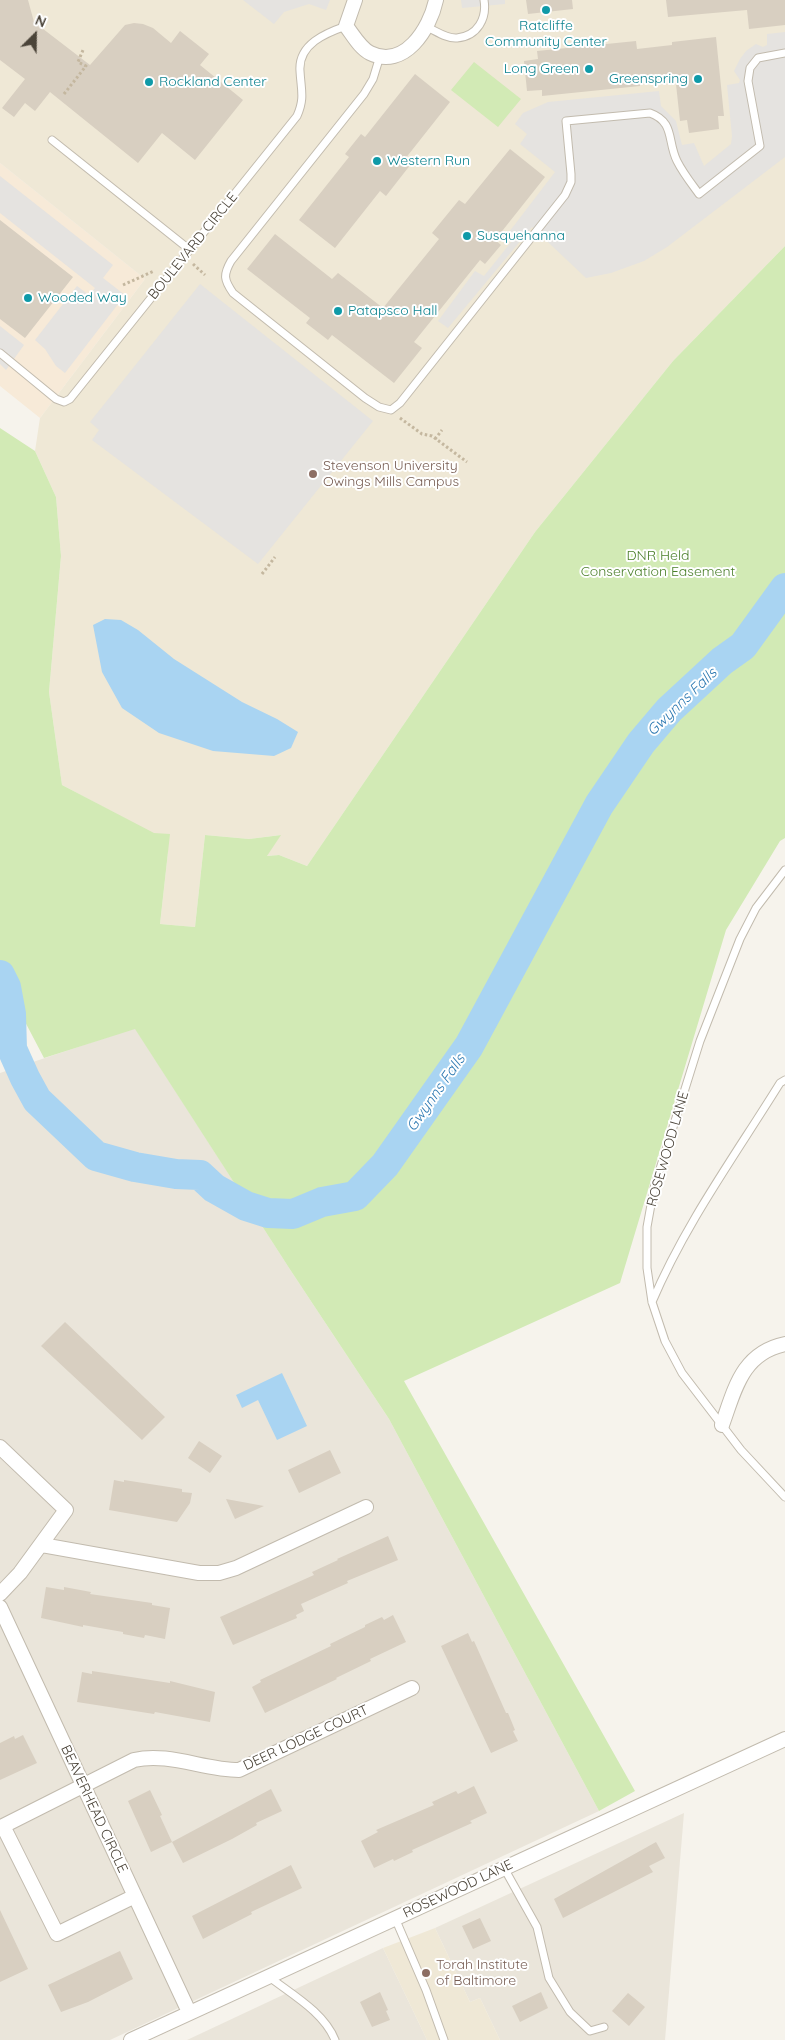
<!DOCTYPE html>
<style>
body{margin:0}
#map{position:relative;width:785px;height:2040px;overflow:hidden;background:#f6f3ec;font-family:Quicksand,sans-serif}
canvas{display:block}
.north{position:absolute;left:10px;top:10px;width:50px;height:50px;-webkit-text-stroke:4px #fff;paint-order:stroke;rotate:23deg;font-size:14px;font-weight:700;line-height:20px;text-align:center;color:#4b4439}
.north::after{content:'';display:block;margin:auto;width:18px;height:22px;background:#4b4439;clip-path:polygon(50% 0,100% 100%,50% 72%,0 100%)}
</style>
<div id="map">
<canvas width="785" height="2040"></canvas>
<div class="north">N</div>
</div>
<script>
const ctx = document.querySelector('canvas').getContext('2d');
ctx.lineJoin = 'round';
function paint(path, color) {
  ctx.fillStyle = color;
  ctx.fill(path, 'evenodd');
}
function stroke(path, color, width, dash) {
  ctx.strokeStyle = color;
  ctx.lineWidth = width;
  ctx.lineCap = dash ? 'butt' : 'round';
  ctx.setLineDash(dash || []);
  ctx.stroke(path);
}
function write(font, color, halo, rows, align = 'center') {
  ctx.font = font + ' Quicksand,sans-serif';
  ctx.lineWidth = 4;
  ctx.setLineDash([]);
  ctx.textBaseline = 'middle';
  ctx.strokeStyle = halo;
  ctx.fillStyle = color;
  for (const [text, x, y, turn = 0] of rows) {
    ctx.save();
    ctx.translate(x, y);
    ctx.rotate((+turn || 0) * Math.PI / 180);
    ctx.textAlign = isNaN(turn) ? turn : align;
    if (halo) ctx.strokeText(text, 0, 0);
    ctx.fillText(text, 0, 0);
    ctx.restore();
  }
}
paint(new Path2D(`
 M135,1028L291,1271L389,1419L599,1811L110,2040H0V1073Z
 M684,1813L665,2040H500L480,1998L470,2002L435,1928Z
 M383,1948L427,2040H187Z`), '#eae5da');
paint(new Path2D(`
 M0,163L145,279L40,418L0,386Z`), '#f7ead8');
paint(new Path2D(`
 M0,0H785V246L673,361L535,532L307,866L279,855L266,856L280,835L249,839L205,835L195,927L160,924L168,852L154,834L62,785L49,692L61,556L56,497L35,451L40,418L145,279L0,163Z
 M435,1928L470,2002L480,1998L500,2040H427L383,1948Z`), '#efe8d6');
paint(new Path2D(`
 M474,62L521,99L498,127L451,90Z
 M785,246V838L780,841L726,930L620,1283L404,1381L635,1791L599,1811L389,1419L291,1271L135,1029L44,1058L0,974V428L35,451L56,497L61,556L49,692L62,785L154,833L170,834L160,924L195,927L205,835L249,839L281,835L267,856L279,855L307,866L535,532L673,361Z`), '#d2eab5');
paint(new Path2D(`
 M243,0H330L326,10L309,4L284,12L274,24Z
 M461,0H505V4L462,8Z
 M785,32V157L667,247L644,261L611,273L586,278L532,227L448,328L438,321L475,271L484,276L512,241L506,236L555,172L520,144L527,134L515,124L523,113L548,102L659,91L661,106L676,121L682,145L694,143L704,166L731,144L732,136L727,85L739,83L740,80L734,71L740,59L746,51L756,44L763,47L767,45V34Z
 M0,176L113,265L103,278L125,295L65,373L56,366L45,349L35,340L77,286L89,295L95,288L0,213Z
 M200,284L373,421L258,564L92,440L99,430L90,422Z
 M0,326L24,345L6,370L0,364Z`), '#e5e3e0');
paint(new Path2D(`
 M105,619L121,620L138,630L174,659L242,702L277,719L298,732L291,748L274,756L213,751L159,733L122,708L102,672L93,625Z
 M282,1373L307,1426L277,1440L258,1400L242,1408L236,1395Z`), '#a9d4f2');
stroke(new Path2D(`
 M0,975L6,987L11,1014L12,1049L25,1078L37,1100L96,1156L135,1167L176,1174L200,1175L214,1188L246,1206L268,1213L293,1214L322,1202L355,1196L385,1165L469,1046L599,805L641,743L669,710L722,661L743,646L785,588`), '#a9d4f2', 30);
paint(new Path2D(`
 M0,0H28L34,22L90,65L125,25L134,23L143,24L153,28L171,43L180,31L209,54L200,65L243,100L195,160L162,133L138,163L50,92L35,111L25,103L14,117L2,108L25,79L0,60Z
 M526,0H572L573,9L528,14Z
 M666,0H785V25L749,29L747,10L668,17Z
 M716,37L724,116H718L719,129L689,133L687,120L680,121L675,75L639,78L640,86L542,96V90L527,91L524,61L538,59L537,51L636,41L637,49L672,45V42Z
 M415,74L450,102L405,159L411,164L386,196L380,191L335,248L299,220L349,157L345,154L361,134L365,137Z
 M510,149L545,177L495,240L501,245L485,264L480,260L414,342L422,348L394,383L332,335L328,340L306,323L310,318L247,269L275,234L332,279L338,273L383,308L439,239L432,233L459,200L465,204Z
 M0,220L73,277L25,338L0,319Z
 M65,1322L165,1417L142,1440L41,1346Z
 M199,1441L222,1456L210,1473L188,1458Z
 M330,1450L341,1473L299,1493L288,1470Z
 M114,1480L124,1482V1480L182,1489V1492L192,1493L190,1503L177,1522L109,1510Z
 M226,1499L264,1506L235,1519Z
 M388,1536L398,1560L347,1581L348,1583L301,1604L304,1611L296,1615L297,1618L233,1645L220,1617L314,1575L312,1572L338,1560L337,1559Z
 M46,1587L64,1590V1587L91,1592L90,1594L152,1603V1605L170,1608L165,1639L145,1635L144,1638L123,1634V1632L83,1625V1627L41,1618Z
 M393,1615L406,1642L370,1659L371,1661L336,1678L337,1679L265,1713L252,1687L261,1682L260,1680L331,1646L330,1644L365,1627V1625L382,1617L384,1620Z
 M468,1633L472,1642L474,1641L506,1713H508L515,1730L513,1731L518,1741L491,1753L441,1646Z
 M92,1671L170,1683V1681L215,1692L210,1722L155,1712L154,1714L77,1702L82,1672L92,1674Z
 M23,1735L37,1763L0,1780V1743L14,1736L15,1739Z
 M474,1786L487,1813L470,1821L472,1823L412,1850L413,1852L394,1861L393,1859L374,1868L361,1841L378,1832L376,1830L434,1805L432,1802L456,1791L458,1794Z
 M271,1789L282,1811L256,1823L257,1825L232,1839L183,1863L172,1842L151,1852L128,1801L150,1790L162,1815L160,1816L172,1842Z
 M656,1842L665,1858L649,1866L653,1872L563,1918L554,1899Z
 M291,1865L302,1888L251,1912L252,1914L203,1939L192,1916Z
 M0,1910L28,1969L0,1982Z
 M480,1918L491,1941L473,1949L462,1926Z
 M120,1951L133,1979L88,2002L61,2012L48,1985Z
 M380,1992L388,2010L386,2011L390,2020L372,2027L360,2002Z
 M541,1992L548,2008L520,2022L512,2006Z
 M628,1993L645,2007L629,2026L612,2011Z`), '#d8cfc1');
const service = new Path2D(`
 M427,27C436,31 447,39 457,38C478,36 487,18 484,0
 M380,56L373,79L364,94L231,261C223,275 224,280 233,293L365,398L379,407L391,410L400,403L565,195L571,182V174L566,121L650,113C675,122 667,141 677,161C683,173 691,183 699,194L760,146L748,81L750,68L758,58L785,53
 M52,140L190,250
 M0,353L56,399L64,402L70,399L297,116C305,98 301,90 300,71C298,44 326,33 346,26
 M785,870L756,908L740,939L700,1041L654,1188L647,1227V1268L652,1302L665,1341L682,1373L741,1450L785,1497
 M652,1302C685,1224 736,1154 780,1083L785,1080
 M504,1868L537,1927L549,1978L570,2012L590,2031L604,2027
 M395,1918L426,1990L444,2040
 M268,1976C291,1994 324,2012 335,2040`);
const minor = new Path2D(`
 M355,0L346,26C353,35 360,48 370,53C404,70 430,29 436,0
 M722,1425C735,1389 742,1353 785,1344
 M0,1447L66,1510L20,1573L0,1594
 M42,1545L199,1573H219L236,1568L366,1507
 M0,1607L189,2012
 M135,1896L57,1934L3,1826L134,1760C169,1752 204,1770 239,1770L412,1688
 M131,2040L785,1739`);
stroke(service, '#c2bbae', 9);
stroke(minor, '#c2bbae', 16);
stroke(new Path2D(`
 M64,94L86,66L78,62L83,50
 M193,264L205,275
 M123,285L154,271
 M400,418L422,434L432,436L467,462
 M435,439L442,430
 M262,574L275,557`), '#c4b79f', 3, [2.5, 2.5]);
stroke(service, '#fff', 7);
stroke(minor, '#fff', 14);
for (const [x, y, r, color] of [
 [546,10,5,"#0f9aa8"],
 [589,69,5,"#0f9aa8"],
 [698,79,5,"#0f9aa8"],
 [149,82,5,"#0f9aa8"],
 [377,161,5,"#0f9aa8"],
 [467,236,5,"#0f9aa8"],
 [28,298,5,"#0f9aa8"],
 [338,311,5,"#0f9aa8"],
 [313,474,5,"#8d6e63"],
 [426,1973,5,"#8d6e63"]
]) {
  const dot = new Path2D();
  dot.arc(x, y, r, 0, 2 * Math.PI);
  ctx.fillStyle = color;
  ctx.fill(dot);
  stroke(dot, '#fff', 2);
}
write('14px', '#0d838f', '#fff', [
 ["Ratcliffe",546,26,"center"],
 ["Community Center",546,42,"center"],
 ["Long Green",579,69,"right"],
 ["Greenspring",688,79,"right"],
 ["Rockland Center",159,82],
 ["Western Run",387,161],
 ["Susquehanna",477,236],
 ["Wooded Way",38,298],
 ["Patapsco Hall",348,311]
], 'left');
write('14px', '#4b4439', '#fff', [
 ["BOULEVARD CIRCLE",193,246,-51],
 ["ROSEWOOD LANE",668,1149,-74],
 ["DEER LODGE COURT",306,1738,-25],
 ["BEAVERHEAD CIRCLE",94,1809,65],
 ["ROSEWOOD LANE",458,1889,-25]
]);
write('14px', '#785e54', '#fff', [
 ["Stevenson University",323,466],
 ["Owings Mills Campus",323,482],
 ["Torah Institute",436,1965],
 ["of Baltimore",436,1981]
], 'left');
write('14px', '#4a7f2a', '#fff', [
 ["DNR Held",658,556],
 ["Conservation Easement",658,572]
]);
write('italic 15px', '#2e7ab2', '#fff', [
 ["Gwynns Falls",682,702,-44],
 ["Gwynns Falls",436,1093,-55]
]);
</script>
